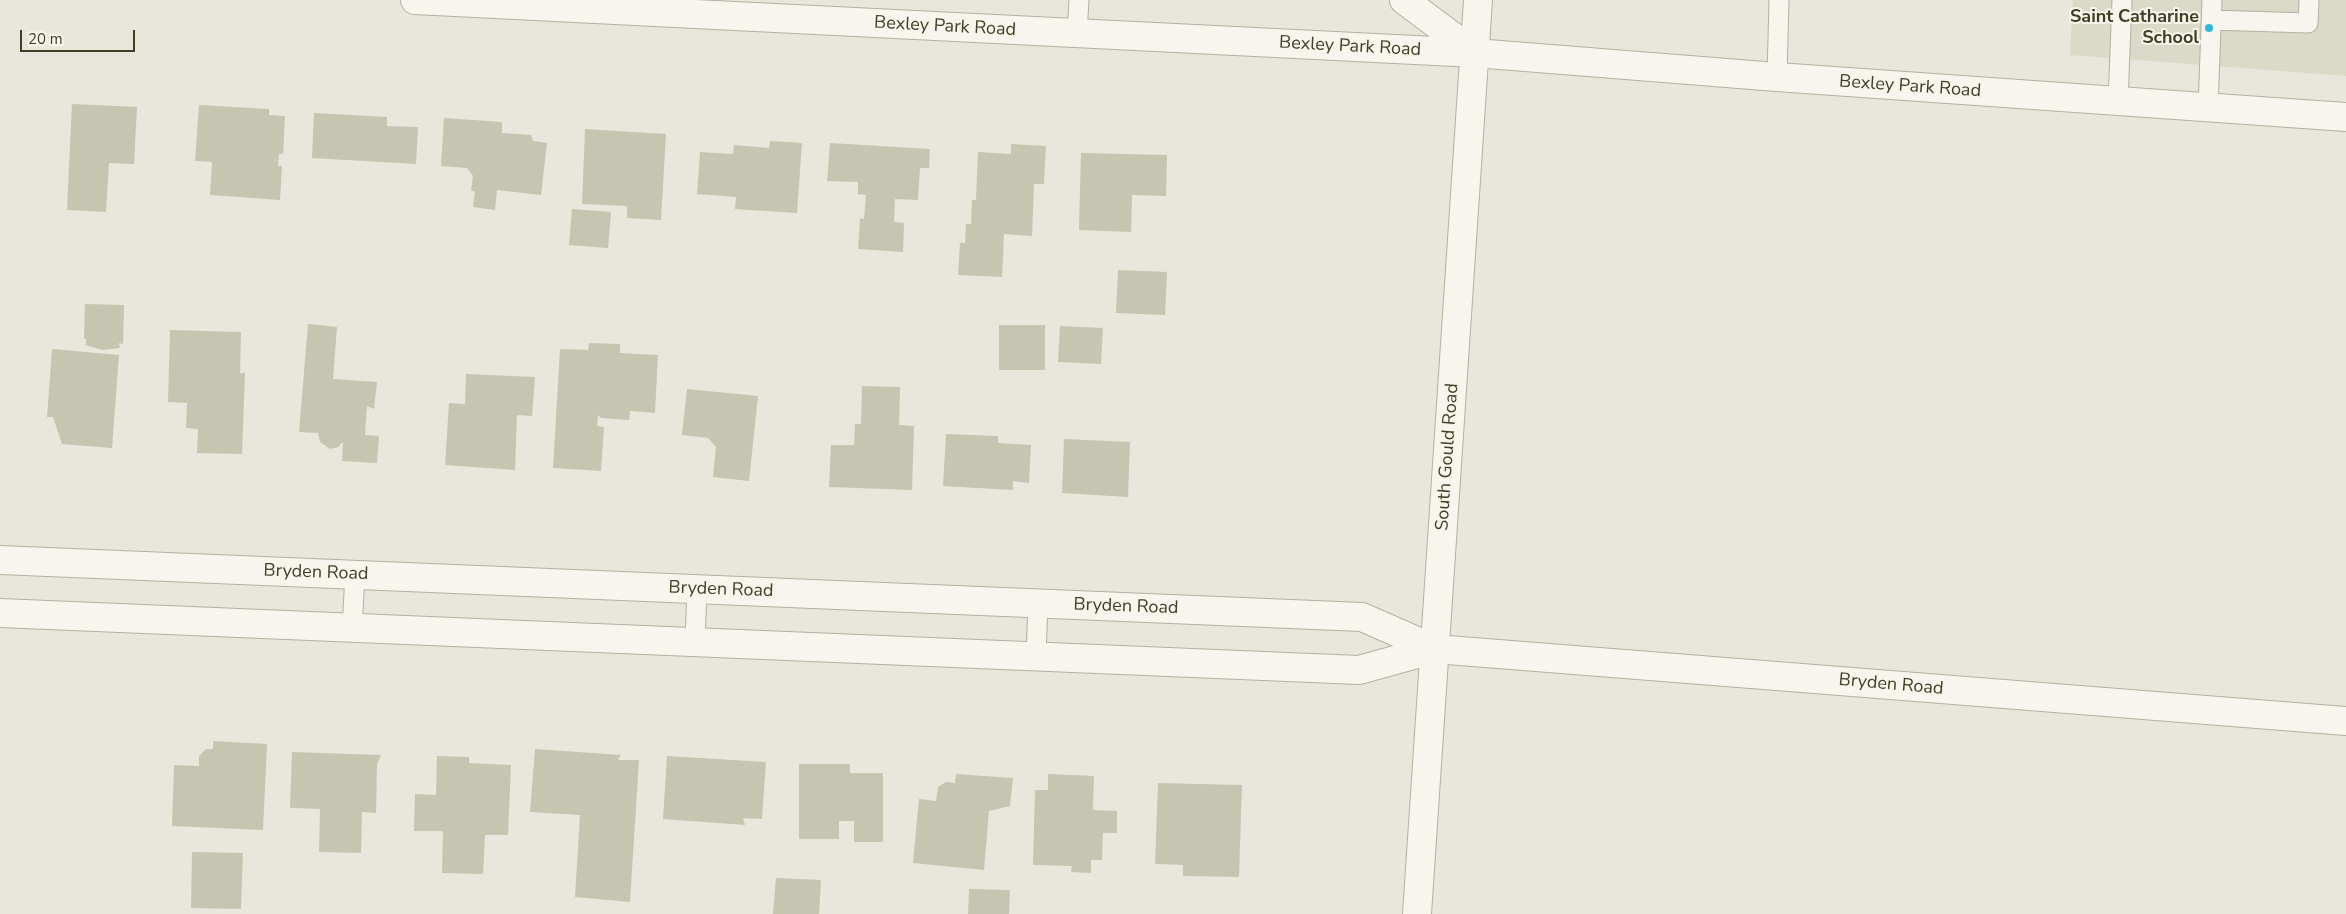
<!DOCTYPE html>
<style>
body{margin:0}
#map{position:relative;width:2346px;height:914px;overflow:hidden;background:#e8e7db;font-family:"Nunito Sans",sans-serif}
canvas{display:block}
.scale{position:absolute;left:20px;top:30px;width:115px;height:22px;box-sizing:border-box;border:2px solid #3f3f24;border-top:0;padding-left:6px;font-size:15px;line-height:18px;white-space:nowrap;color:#3f3f24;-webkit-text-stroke:4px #f5f5eb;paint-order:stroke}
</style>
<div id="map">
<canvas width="2346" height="914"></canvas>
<div class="scale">20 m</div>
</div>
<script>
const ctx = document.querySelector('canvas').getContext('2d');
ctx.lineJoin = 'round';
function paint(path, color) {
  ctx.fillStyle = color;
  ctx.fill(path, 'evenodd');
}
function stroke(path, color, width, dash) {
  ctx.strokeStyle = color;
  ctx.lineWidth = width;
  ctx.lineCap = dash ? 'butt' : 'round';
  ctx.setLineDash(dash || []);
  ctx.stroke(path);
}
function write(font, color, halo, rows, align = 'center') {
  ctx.font = font + ' "Nunito Sans",sans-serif';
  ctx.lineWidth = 4;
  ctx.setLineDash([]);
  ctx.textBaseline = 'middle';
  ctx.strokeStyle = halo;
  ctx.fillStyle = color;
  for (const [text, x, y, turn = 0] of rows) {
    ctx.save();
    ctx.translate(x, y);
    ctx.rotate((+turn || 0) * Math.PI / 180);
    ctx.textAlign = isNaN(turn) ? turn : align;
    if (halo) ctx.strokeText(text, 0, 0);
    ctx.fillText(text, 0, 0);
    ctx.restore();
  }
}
paint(new Path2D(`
 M2073,0H2346V76L2070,55Z`), '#dadac9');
paint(new Path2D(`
 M72,104L137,107L134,164L109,163L106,212L67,210Z
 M199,105L269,109V115L285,116L283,154H279L278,166H282L280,200L210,195L212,162L195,161Z
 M314,113L387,117V126L418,127L416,164L312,158Z
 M444,118L502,122V133L531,135L533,141L547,143L541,195L497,190L495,210L473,207L475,191H471L473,176L467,168L441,166Z
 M585,129L666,134L661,220L627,218V206L582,204Z
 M770,141L802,143L797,213L735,209L736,197L697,194L700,152L733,154L734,145L769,148Z
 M830,143L930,149L929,168H920L918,200L895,199L894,222L904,223L903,252L858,249L860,218L864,219L866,195L858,194V182L827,181Z
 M1011,144L1046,146L1044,184H1034L1032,236L1004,234L1002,277L958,275L960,243H965L966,224H971L972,200H976L978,152L1011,154Z
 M1081,153L1167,155L1166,196L1132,195L1131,232L1079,230Z
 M572,209L611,212L608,248L569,245Z
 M1118,270L1167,272L1165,315L1116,313Z
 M85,304L124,305L123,344L119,343L120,348L102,350L86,345V339H84Z
 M308,324L337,327L333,379L377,382L374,409L367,406L365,435L379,436L377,463L342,461L343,442L338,447L330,449L320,442L318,433L299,432Z
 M999,325H1045V370H999Z
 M1060,326L1103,328L1101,364L1058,362Z
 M170,330L241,332L240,373H245L242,454L197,453L198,429L186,428L187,403L168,402Z
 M589,343L620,344V353L658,355L655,413L630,411L629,420L601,418L598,415L597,426L604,427L601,471L553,468L560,349L588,350Z
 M52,349L119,355L112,448L62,444L53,417H47Z
 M466,374L535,377L532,416L517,415L515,470L445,465L449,403L465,404Z
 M862,386L900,387L899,425L914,426L912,490L829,487L831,445H854L855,424H861Z
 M687,389L758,396L749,481L713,477L716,447L708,438L682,435Z
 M946,434L998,436V443L1031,445L1029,483L1013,481V490L943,486Z
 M1064,439L1130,442L1128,497L1062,493Z
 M213,741L267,744L263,830L172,826L174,765L199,766V756L206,749H213Z
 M535,749L621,755L618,760H639L630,902L575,897L580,815L530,812Z
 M292,752L381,755L377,764L376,813L362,812L361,853L319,852L320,809L290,808Z
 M437,756L469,757V763L511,765L508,835H485L483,874L442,873L443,831H414L415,794L436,795Z
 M667,756L766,762L762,819L743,818L745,825L663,819Z
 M799,764H850V773H883V842H854V821H839V839H799Z
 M956,774L1013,778L1010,806L989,811L984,870L913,863L919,799L936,801L938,787L946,782L955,783Z
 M1048,774L1094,776L1093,810L1117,811V833H1103L1102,860H1091V873L1071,872L1072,866L1033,865L1035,790H1048Z
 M1158,783L1242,785L1239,877L1183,876V865L1155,864Z
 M192,852L243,853L241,909L191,908Z
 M776,878L821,880L819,914H773Z
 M969,889L1010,890L1009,914H968Z`), '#c5c5b2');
const service = new Path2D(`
 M2211,20L2308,23L2309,0
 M1077,33L1079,0
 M1777,77L1779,0
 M2118,102L2122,0
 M2208,109L2212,0
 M352,628L355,575
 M695,642L697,589
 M1036,656L1038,603`);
const minor = new Path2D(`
 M415,0L1475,53L1777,77L2346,117
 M1404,0L1475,53
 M0,560L1362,617L1435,649L2346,721
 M0,613L1359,670L1435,649
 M1417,914L1478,0`);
stroke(service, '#b2b1a0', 21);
stroke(minor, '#b2b1a0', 30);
stroke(service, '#f6f6ee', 19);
stroke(minor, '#f6f6ee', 28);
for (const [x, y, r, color] of [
 [2209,28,5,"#30b8dd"]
]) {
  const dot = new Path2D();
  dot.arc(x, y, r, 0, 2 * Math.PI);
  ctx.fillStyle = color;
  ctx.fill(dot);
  stroke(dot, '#f5f5eb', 2);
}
write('bold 18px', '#3f3f24', '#f5f5eb', [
 ["Saint Catharine",2199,18],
 ["School",2199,39]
], 'right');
write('18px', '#3f3f24', '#f5f5eb', [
 ["Bexley Park Road",945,27,3],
 ["Bexley Park Road",1350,47,3],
 ["Bexley Park Road",1910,87,4],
 ["South Gould Road",1448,457,-86],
 ["Bryden Road",316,573,2],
 ["Bryden Road",721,590,2],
 ["Bryden Road",1126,607,2],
 ["Bryden Road",1891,685,5]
]);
</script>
